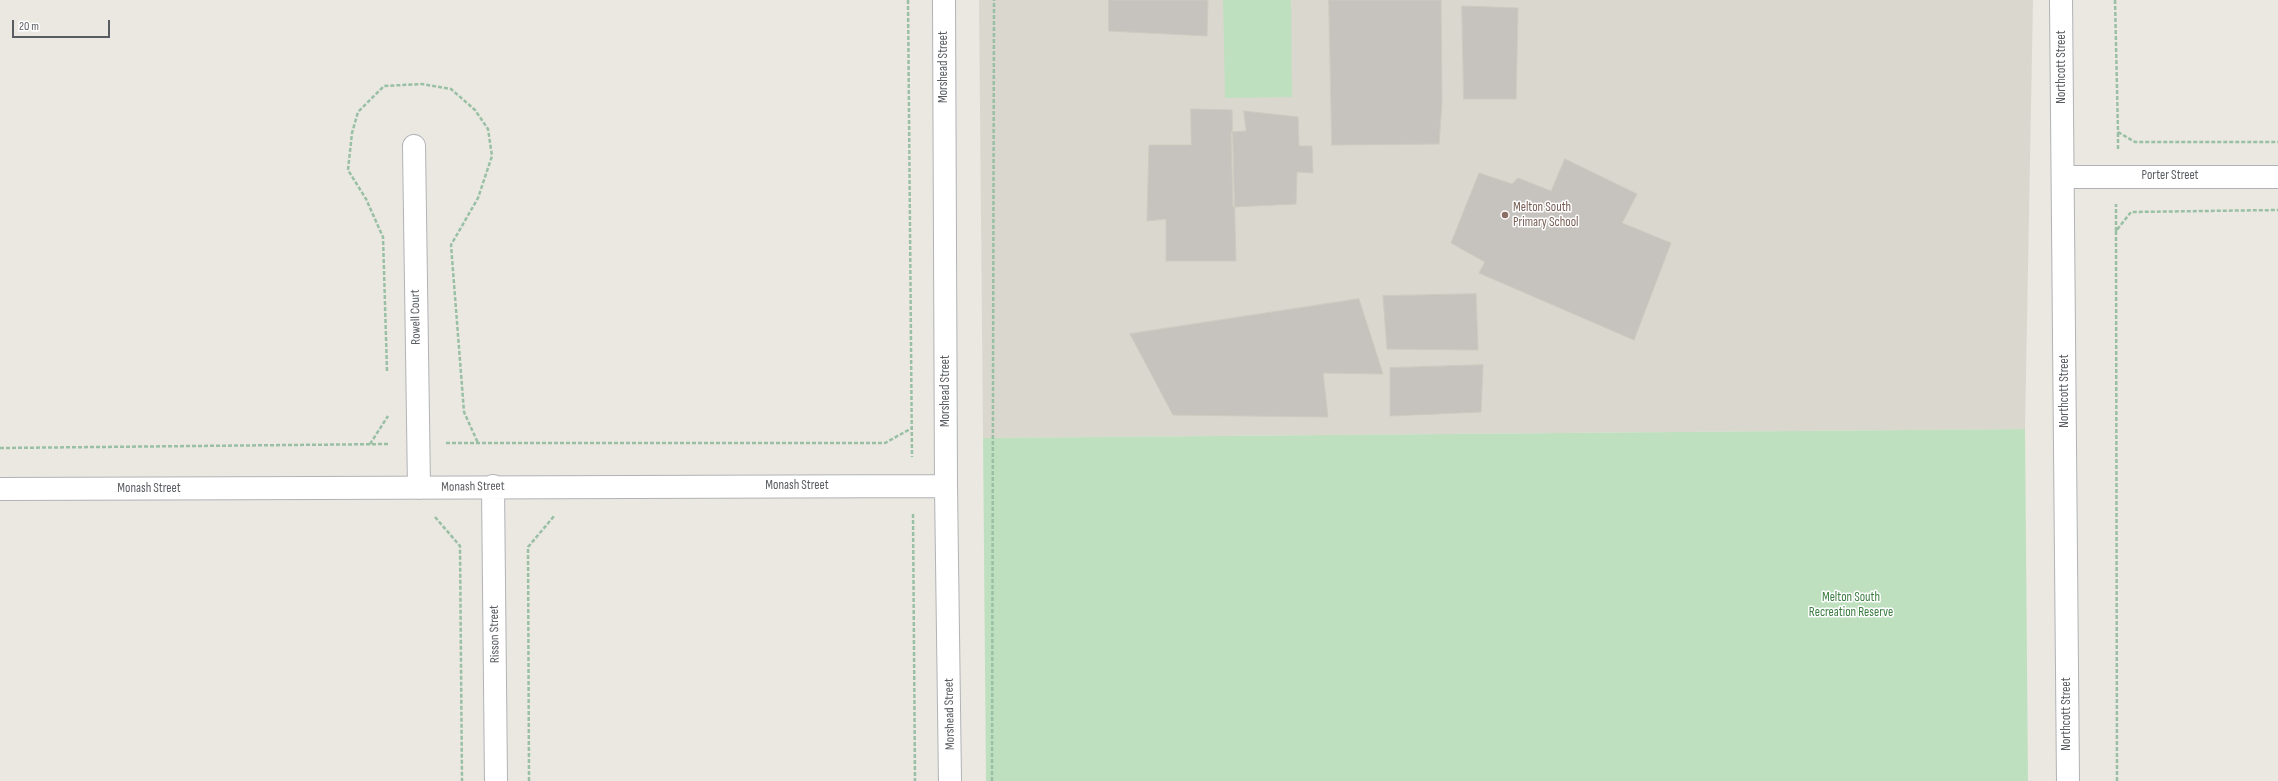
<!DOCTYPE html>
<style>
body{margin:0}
#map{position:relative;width:2278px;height:781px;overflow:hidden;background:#eae8e0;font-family:"Sofia Sans Condensed",sans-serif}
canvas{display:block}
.scale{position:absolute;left:12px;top:20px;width:98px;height:18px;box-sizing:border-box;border:2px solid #595c60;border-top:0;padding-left:5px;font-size:12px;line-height:14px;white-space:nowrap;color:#595c60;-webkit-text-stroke:3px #fff;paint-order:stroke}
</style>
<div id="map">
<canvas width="2278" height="781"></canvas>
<div class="scale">20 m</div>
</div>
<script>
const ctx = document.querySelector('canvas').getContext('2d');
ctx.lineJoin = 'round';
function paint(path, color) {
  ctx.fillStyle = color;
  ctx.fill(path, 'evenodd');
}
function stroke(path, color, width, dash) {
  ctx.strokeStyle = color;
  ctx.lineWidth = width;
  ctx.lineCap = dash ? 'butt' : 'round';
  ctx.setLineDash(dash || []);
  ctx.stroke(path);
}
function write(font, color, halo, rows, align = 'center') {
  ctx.font = font + ' "Sofia Sans Condensed",sans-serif';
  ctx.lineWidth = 3;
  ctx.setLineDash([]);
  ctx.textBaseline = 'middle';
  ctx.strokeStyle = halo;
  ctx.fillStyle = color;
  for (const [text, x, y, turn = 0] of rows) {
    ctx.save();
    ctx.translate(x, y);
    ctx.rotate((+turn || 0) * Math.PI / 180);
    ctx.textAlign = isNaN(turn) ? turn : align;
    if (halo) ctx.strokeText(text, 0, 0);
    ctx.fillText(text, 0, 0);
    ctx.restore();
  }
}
paint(new Path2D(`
 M979,0H2033L2025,429L983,438Z`), '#dad7cf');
paint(new Path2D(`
 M1223,0H1291L1292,97L1225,98Z
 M2025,429L2028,781H986L983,438Z`), '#bfe0bf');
const building = new Path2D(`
 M1109,0H1208L1207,36L1109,31Z
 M1329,0H1441L1442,101L1439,144L1332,145Z
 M1462,6L1518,8L1516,99H1464Z
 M1191,109L1232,110L1236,261H1166V219L1147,221L1149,145H1191Z
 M1244,111L1298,117L1299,146H1312L1313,173L1297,172L1296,204L1233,207L1231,132L1246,131Z
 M1565,159L1637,194L1622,223L1671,243L1634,340L1479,273L1485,262L1451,243L1479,173L1512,184L1518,178L1551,191Z
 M1476,294L1478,350L1387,349L1383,296Z
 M1359,299L1383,374L1323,373L1328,417L1173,415L1130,334Z
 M1483,365L1481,412L1390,416V368Z`);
paint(building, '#c6c3be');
stroke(building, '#cecabf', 1);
const minor = new Path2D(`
 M944,0L946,486L950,781
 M2061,0L2068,781
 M414,146L419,488
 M2063,177H2278
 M493,486L496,781
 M0,489L946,486`);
stroke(minor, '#b1b3b7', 24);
stroke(new Path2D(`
 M908,0L912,457
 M2115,0L2118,132L2135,142H2278
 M2118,149V132
 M2116,231V204
 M387,371L383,237L366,199L348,170L352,133L358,112L384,86L422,84L451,89L475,110L488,129L492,156L478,198L451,245L464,412L478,443
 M446,443H885L912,428
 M370,444L388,416
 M0,448L389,444
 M913,514L915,781
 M435,517L460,546L462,781
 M529,781L528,547L555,515
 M992,781L994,0
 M2117,781L2116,231L2131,212L2278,210`), '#99c0a5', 2.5, [4, 2]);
stroke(minor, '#fff', 22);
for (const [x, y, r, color] of [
 [1505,215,4,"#8d6e63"]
]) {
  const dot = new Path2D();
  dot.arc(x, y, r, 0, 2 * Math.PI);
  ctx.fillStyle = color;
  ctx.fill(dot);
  stroke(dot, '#fff', 1.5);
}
write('13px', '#595c60', '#fff', [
 ["Morshead Street",944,67,-90],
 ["Northcott Street",2062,67,-90],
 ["Porter Street",2170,176],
 ["Rowell Court",416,317,-91],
 ["Morshead Street",946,391,-90],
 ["Northcott Street",2065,391,-90],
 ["Monash Street",797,486],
 ["Monash Street",473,487,-1],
 ["Monash Street",149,489],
 ["Risson Street",495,634,-91],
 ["Morshead Street",950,714,-91],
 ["Northcott Street",2067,714,-90]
]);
write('13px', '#785e54', '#fff', [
 ["Melton South",1513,208],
 ["Primary School",1513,223]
], 'left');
write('13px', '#3b7c40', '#fff', [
 ["Melton South",1851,598],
 ["Recreation Reserve",1851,613]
]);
</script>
